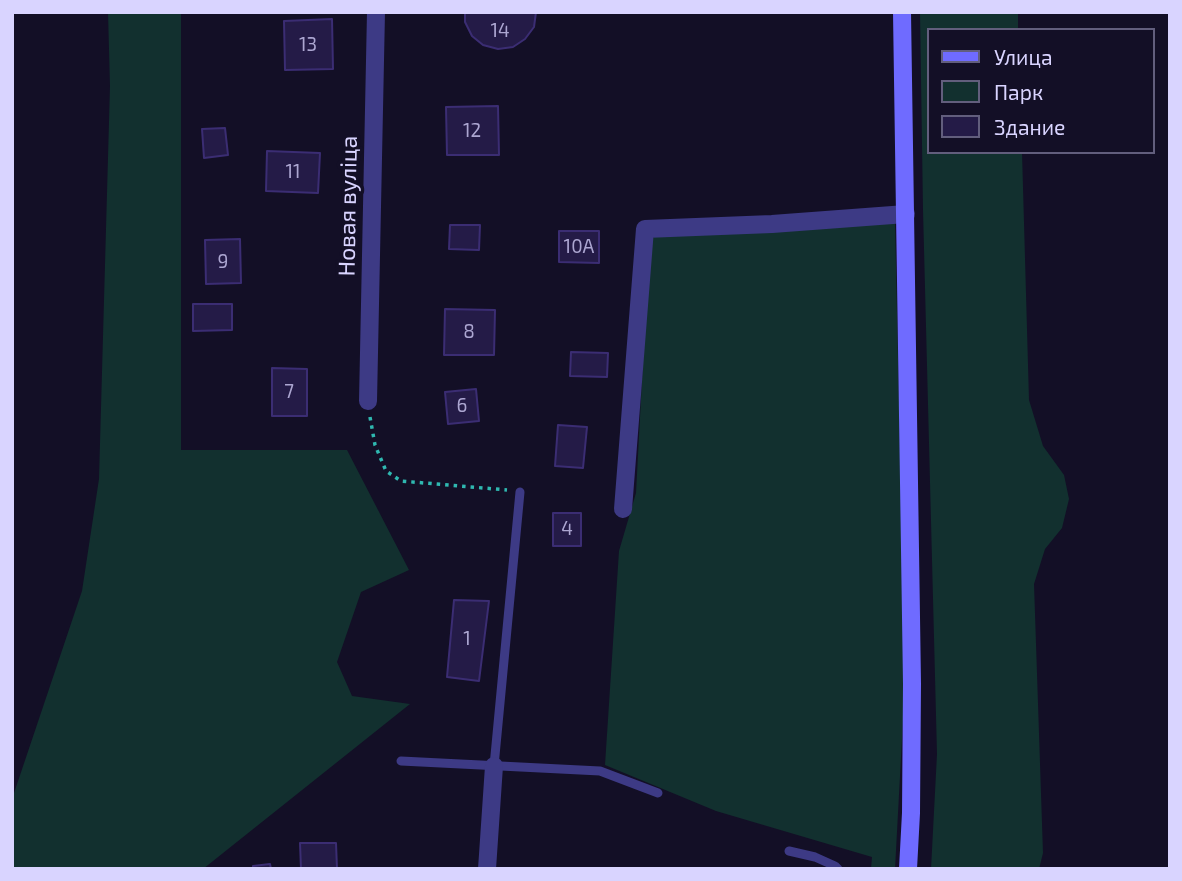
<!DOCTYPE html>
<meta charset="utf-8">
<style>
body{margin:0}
#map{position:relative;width:1182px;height:881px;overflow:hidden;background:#130f26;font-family:"Exo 2",sans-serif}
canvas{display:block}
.frame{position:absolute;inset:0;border:14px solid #d9d4ff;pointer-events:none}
.legend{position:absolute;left:927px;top:28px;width:228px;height:126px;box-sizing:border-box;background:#130f26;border:2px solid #625e7d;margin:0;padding:9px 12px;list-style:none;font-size:21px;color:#d9d4ff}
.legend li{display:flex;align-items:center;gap:14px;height:35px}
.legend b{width:35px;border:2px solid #625e7d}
</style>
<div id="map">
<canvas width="1182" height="881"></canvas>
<div class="frame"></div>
<ul class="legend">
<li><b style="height:9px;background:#6f6bff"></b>Улица</li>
<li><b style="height:19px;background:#12302f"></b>Парк</li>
<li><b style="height:19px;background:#241b47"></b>Здание</li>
</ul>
</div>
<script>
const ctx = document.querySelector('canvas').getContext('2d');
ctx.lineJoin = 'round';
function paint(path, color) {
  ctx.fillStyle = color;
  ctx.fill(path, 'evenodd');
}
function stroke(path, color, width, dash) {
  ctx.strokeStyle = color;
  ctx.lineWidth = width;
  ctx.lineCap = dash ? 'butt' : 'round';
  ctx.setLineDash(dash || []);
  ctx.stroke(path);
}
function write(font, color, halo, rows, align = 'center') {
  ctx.font = font + ' "Exo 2",sans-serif';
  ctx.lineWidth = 7;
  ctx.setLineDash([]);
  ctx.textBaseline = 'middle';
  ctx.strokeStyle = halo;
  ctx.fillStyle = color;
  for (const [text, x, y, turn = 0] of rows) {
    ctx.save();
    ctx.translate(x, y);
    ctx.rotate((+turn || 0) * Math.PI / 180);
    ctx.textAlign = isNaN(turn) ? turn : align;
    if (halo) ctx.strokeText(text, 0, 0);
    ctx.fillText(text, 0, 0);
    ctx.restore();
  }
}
paint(new Path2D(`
 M108,12H181V450H347L409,570L361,592L337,662L352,696L410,704L203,869H12V799L82,591L99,479L110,86Z
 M920,12H1018V30H928V152H1022L1029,400L1043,446L1064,475L1069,499L1062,528L1045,549L1034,584L1043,853L1039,869H931L937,754L923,210Z
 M895,220L905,683L895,869H871L872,857L716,811L605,765L619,551L636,493L649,247L652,238L664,233Z`), '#12302f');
const building = new Path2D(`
 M465,12H536L534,27L525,39L513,47L498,49L483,45L472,36L465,22Z
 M332,19L333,69L285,70L284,21Z
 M498,106L499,155H447L446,107Z
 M225,128L228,155L204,158L202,129Z
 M267,151L320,153L318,193L266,191Z
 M450,225H480L479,250L449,249Z
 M559,231H599V263L559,262Z
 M240,239L241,283L206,284L205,240Z
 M193,304H232V330L193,331Z
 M445,309L495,310L494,355H444Z
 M571,352L608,353L607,377L570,376Z
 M272,368L307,369V416H272Z
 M476,389L479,421L448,424L445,392Z
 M558,425L587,427L583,468L555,466Z
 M553,513H581V546H553Z
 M454,600L489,601L479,681L447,677Z
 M300,843H336L337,869H301Z
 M270,864L271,869H253V866Z`);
paint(building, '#241b47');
stroke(building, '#3b2d73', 2);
stroke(new Path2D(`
 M370,417L375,445L386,471L401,481L507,490`), '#2fb8b0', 3.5, [3.5, 5]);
stroke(new Path2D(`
 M401,761L600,771L658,793
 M494,766L520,492
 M789,851L815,857L835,866L838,869`), '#3d3a85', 9);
stroke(new Path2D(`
 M368,401L376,12
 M623,509L645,229L772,224L906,214
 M487,869L494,766`), '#3d3a85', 18);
stroke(new Path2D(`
 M902,12L912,684L911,813L908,869`), '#6f6bff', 18);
write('19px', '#aca6d1', null, [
 ["14",500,31],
 ["13",308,45],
 ["12",472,131],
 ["11",293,172],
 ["10А",579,247],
 ["9",223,262],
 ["8",469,332],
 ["7",289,392],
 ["6",462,406],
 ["4",567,529],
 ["1",467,639]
]);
write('23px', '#d9d4ff', '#130f26', [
 ["Новая вуліца",348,206,-89]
]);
</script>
